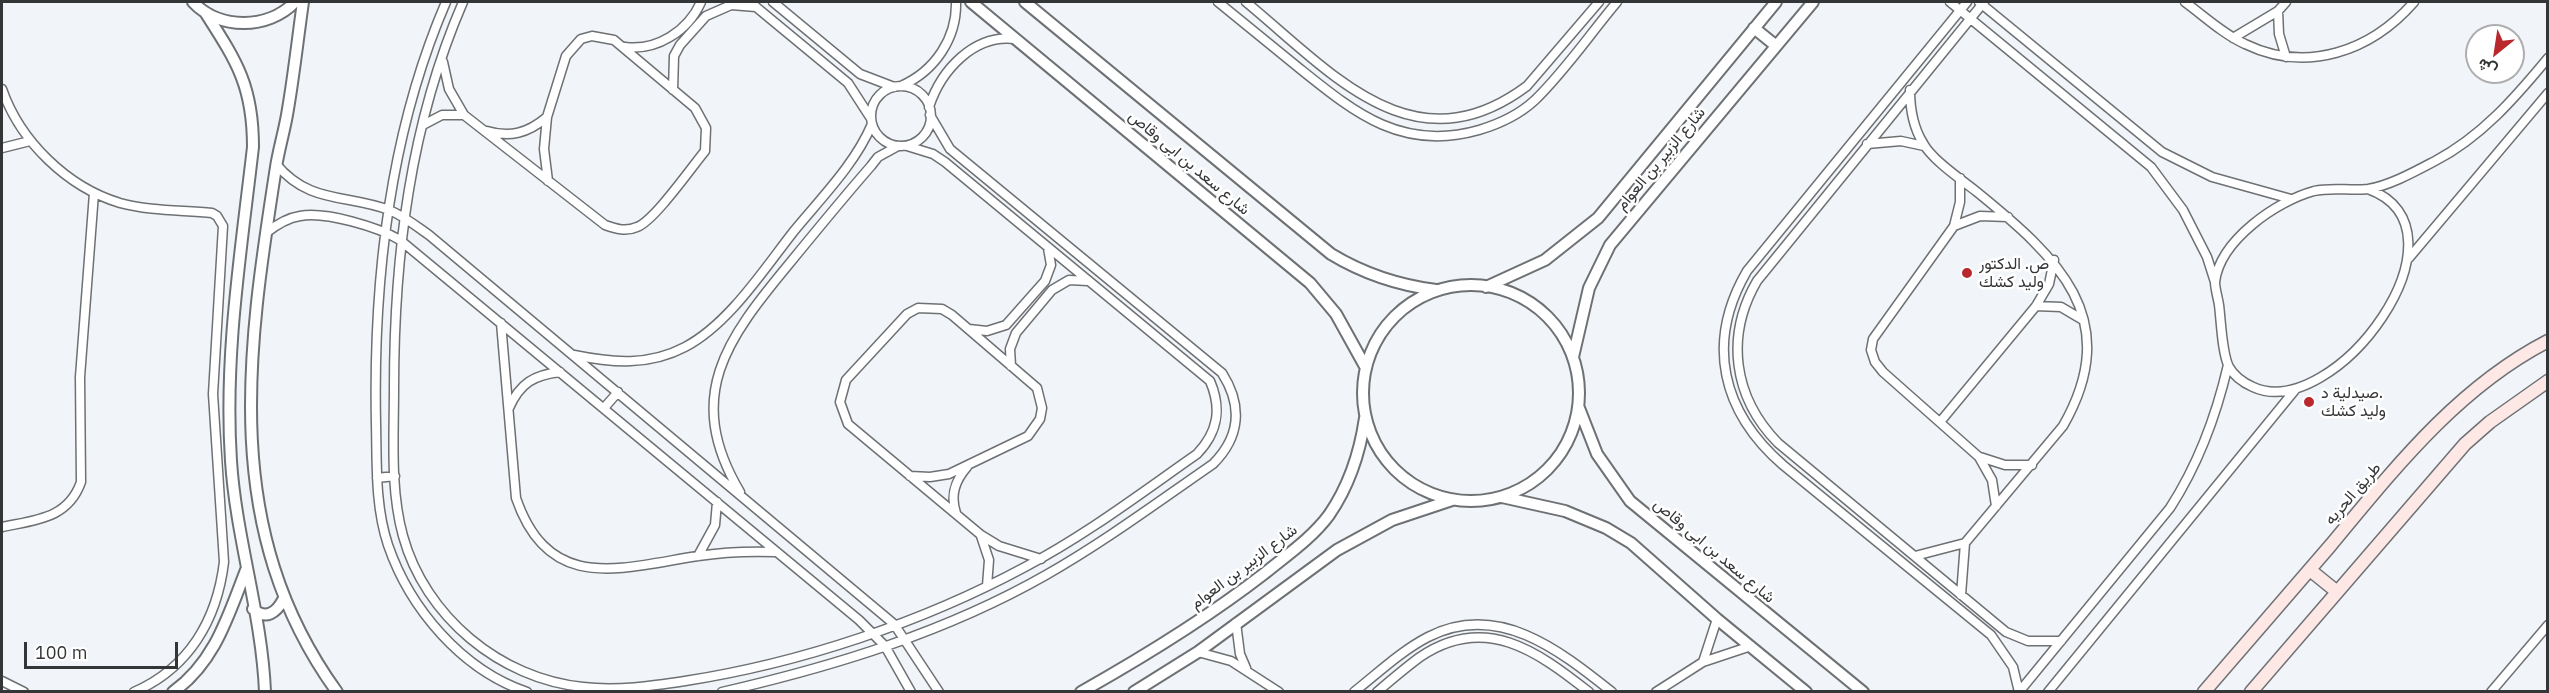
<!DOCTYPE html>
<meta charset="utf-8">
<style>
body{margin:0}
#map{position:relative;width:2549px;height:693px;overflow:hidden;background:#f1f4f8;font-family:"IBM Plex Sans",Vazirmatn,sans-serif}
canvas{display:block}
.frame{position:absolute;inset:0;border:3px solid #343536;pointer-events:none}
.north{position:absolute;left:2465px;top:24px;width:60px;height:60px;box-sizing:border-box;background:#fff;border:2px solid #aeaeaf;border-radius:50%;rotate:210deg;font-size:16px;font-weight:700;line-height:24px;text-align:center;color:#343536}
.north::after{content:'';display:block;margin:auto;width:21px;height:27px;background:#b8282d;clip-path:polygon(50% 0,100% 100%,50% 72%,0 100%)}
.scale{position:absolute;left:24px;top:642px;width:154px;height:27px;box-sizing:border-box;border:3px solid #343536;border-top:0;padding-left:8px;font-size:18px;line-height:21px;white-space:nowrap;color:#343536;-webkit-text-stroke:4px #fff;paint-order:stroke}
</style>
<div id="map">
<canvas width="2549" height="693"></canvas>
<div class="frame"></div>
<div class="north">ش</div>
<div class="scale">100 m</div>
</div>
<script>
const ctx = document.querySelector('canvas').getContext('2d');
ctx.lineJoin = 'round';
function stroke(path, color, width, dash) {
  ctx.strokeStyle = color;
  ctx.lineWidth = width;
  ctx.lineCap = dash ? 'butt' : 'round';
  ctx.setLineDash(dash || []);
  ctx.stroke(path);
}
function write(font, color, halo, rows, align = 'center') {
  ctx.font = font + ' "IBM Plex Sans",Vazirmatn,sans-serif';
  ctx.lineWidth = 5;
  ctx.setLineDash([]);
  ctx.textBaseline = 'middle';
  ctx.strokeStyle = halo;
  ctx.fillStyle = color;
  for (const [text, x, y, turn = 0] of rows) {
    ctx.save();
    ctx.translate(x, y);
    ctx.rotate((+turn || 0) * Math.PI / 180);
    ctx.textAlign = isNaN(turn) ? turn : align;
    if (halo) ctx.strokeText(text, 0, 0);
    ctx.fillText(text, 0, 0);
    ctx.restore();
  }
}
const minor = new Path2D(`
 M446,2C389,134 373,281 376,424C377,464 375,506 388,545C410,609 462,670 527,692
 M463,2C410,124 394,257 394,389C394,437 390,489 403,536C425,616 500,679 583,687C617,691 652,686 685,681C801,663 923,622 1025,567C1086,535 1141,493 1197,454C1218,432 1222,409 1210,381L945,162L933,154L907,146
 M750,2L848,83L870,117
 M773,2L860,74L894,87
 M1218,2C1245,24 1272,46 1299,68C1355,113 1402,152 1479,130C1499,124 1520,114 1535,100C1565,71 1590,34 1617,2
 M1246,2C1331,72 1413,171 1527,86L1599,2
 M1950,2L2151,167L2183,210L2207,257L2215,282
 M1967,2L1747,271C1705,343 1722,412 1783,465L1991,635L2013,667L2019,692
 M1979,2L2162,152L2212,177L2291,199
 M1984,2L1757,281C1725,336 1733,397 1778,443L2006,632L2028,641H2061
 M2185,2C2204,16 2223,34 2245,44C2307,74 2371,51 2414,2
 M2278,11L2279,34L2286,57
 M2233,38L2278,11L2286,2
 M625,47C657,51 688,31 701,2
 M443,62L449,89L464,115L605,225C616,229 626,232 637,227C654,221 691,168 705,151L706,128L695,108L614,40L592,36L581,39L566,56L547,117L544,149L548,181
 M901,86C935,71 957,38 956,2
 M871 116a30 30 0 1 1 60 0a30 30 0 1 1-60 0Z
 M2,89C20,141 67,187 120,203C150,211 181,210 212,213L217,216L223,226L213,394L224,562C217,620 189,668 134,692
 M673,90L674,56L680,45L706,16L731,5L756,7
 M1910,90C1910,108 1913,127 1923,143C1932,160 1962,180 1977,192C2057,257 2125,318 2063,426L1965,543L1961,595
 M929,107C941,70 974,34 1015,39
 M423,125L442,115H464
 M487,131C510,138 528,133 547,117
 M1867,144L1901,141L1924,146
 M2,148L30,141
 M276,164C309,204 346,194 389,210C404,216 416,226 429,235L894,624L939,692
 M1960,178V202L1954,226L1873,339L1871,350L1875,362L1883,372L1979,457L1992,480L1996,506
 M2368,189C2479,229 2334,424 2253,387C2244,383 2234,376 2229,367C2222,354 2221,320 2219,305C2218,298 2215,289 2215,282C2220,240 2277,201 2314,191C2332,187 2350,191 2368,189C2389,186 2416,171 2435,161C2481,137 2515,98 2548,58
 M1954,226L1980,216L2008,217
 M266,233C276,225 287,218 300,216C325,211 378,227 400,240L859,620L885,646L911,692
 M2409,258L2548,93
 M2036,306L2061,307L2083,320
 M501,323L516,498C549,594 620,568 698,556C724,552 750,551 776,552
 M969,329L987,331L1006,325L1045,281L1051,265L1048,248
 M574,355C613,363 649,366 685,347C729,324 764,269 794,231C822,197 855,164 872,124
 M1011,366L1010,349L1016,333L1052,290L1069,280L1088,281
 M509,408C520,383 534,375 560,372
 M604,408L618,392
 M1940,422L2036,306L2049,284L2054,260
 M1980,457L2005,465H2032
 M910,476L930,477L949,474L1028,436L1040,419L1042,408L1037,388L952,315L942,309L918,308L907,314L846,380L840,402L848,424L981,535L999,546L1041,559
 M377,478L395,476
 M740,492C683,396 727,339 789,264C816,231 843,198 871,166L878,157L898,146
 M956,513C950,495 955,481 967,467
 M2,527C35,520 68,519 81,482L80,377L94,193
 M981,536L989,560L987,586
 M698,556L715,525L717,502
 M1915,556L1965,543
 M1236,623L1240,654L1246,668
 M1198,652L1231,661L1279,692
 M1703,662L1717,619
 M2,681L24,692
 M722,692C835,666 946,632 1046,575C1104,542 1158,502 1213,464C1240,437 1243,406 1222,373L950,149L930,115
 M1354,692C1378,673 1401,651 1428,637C1498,601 1559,650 1612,692
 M1377,692C1391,680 1405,668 1420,657C1485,613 1537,651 1589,692
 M1656,692L1703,662L1751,646
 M2019,692L2170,508C2199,463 2216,417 2228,365
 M2048,692L2295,390
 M2491,692L2548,625`);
const tertiary = new Path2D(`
 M193,2C219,30 268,30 295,2
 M303,2C298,37 294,74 288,109C285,129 279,148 276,167C247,352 220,530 337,692
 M971,2L1310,283L1336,314L1366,368
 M1025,2L1331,254C1364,274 1397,285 1436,290
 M205,12C237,62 253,86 253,147C241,252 224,355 231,461C236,538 262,615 265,692
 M1754,28L1775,45
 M1363 393a108 108 0 1 1 216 0a108 108 0 1 1-216 0Z
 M1486,287L1545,260L1598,218L1776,2
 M1573,357L1589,288L1610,245L1813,2
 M1579,408L1597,454L1630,501L1863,692
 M1502,497L1565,511L1606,528L1631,543L1717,619L1806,692
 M253,609C266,620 276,613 283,600
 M173,692C215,662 228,616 246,570
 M1081,692C1145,656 1207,618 1265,573C1287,555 1312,538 1329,515C1349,486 1360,452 1365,418
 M1134,692L1198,652L1337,550L1392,520L1452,500`);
const secondary = new Path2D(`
 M2310,570L2336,591
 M2204,692C2246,643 2288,595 2330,546C2394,469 2457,388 2548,341
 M2251,692L2465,444L2490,422L2548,381`);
stroke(minor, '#6e7174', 11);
stroke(tertiary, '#6e7174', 14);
stroke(secondary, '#6e7174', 15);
stroke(minor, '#fff', 8);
stroke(tertiary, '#fff', 10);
stroke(secondary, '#fde8e6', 12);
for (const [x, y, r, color] of [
 [1967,273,6,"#b8282d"],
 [2309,402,6,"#b8282d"]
]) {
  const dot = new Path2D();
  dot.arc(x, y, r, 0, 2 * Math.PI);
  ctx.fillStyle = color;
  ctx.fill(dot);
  stroke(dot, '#fff', 2);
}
write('16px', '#343536', '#fff', [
 ["شارع الزبير بن العوام",1661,159,-50],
 ["شارع سعد بن ابى وقاص",1189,163,40],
 ["طريق الحريه",2353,494,-49],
 ["شارع سعد بن ابى وقاص",1714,551,40],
 ["شارع الزبير بن العوام",1244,567,-37]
]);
write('16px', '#343536', '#fff', [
 ["ص. الدكتور",1979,264],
 ["وليد كشك",1979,282],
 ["صيدلية د.",2321,393],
 ["وليد كشك",2321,411]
], 'left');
</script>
